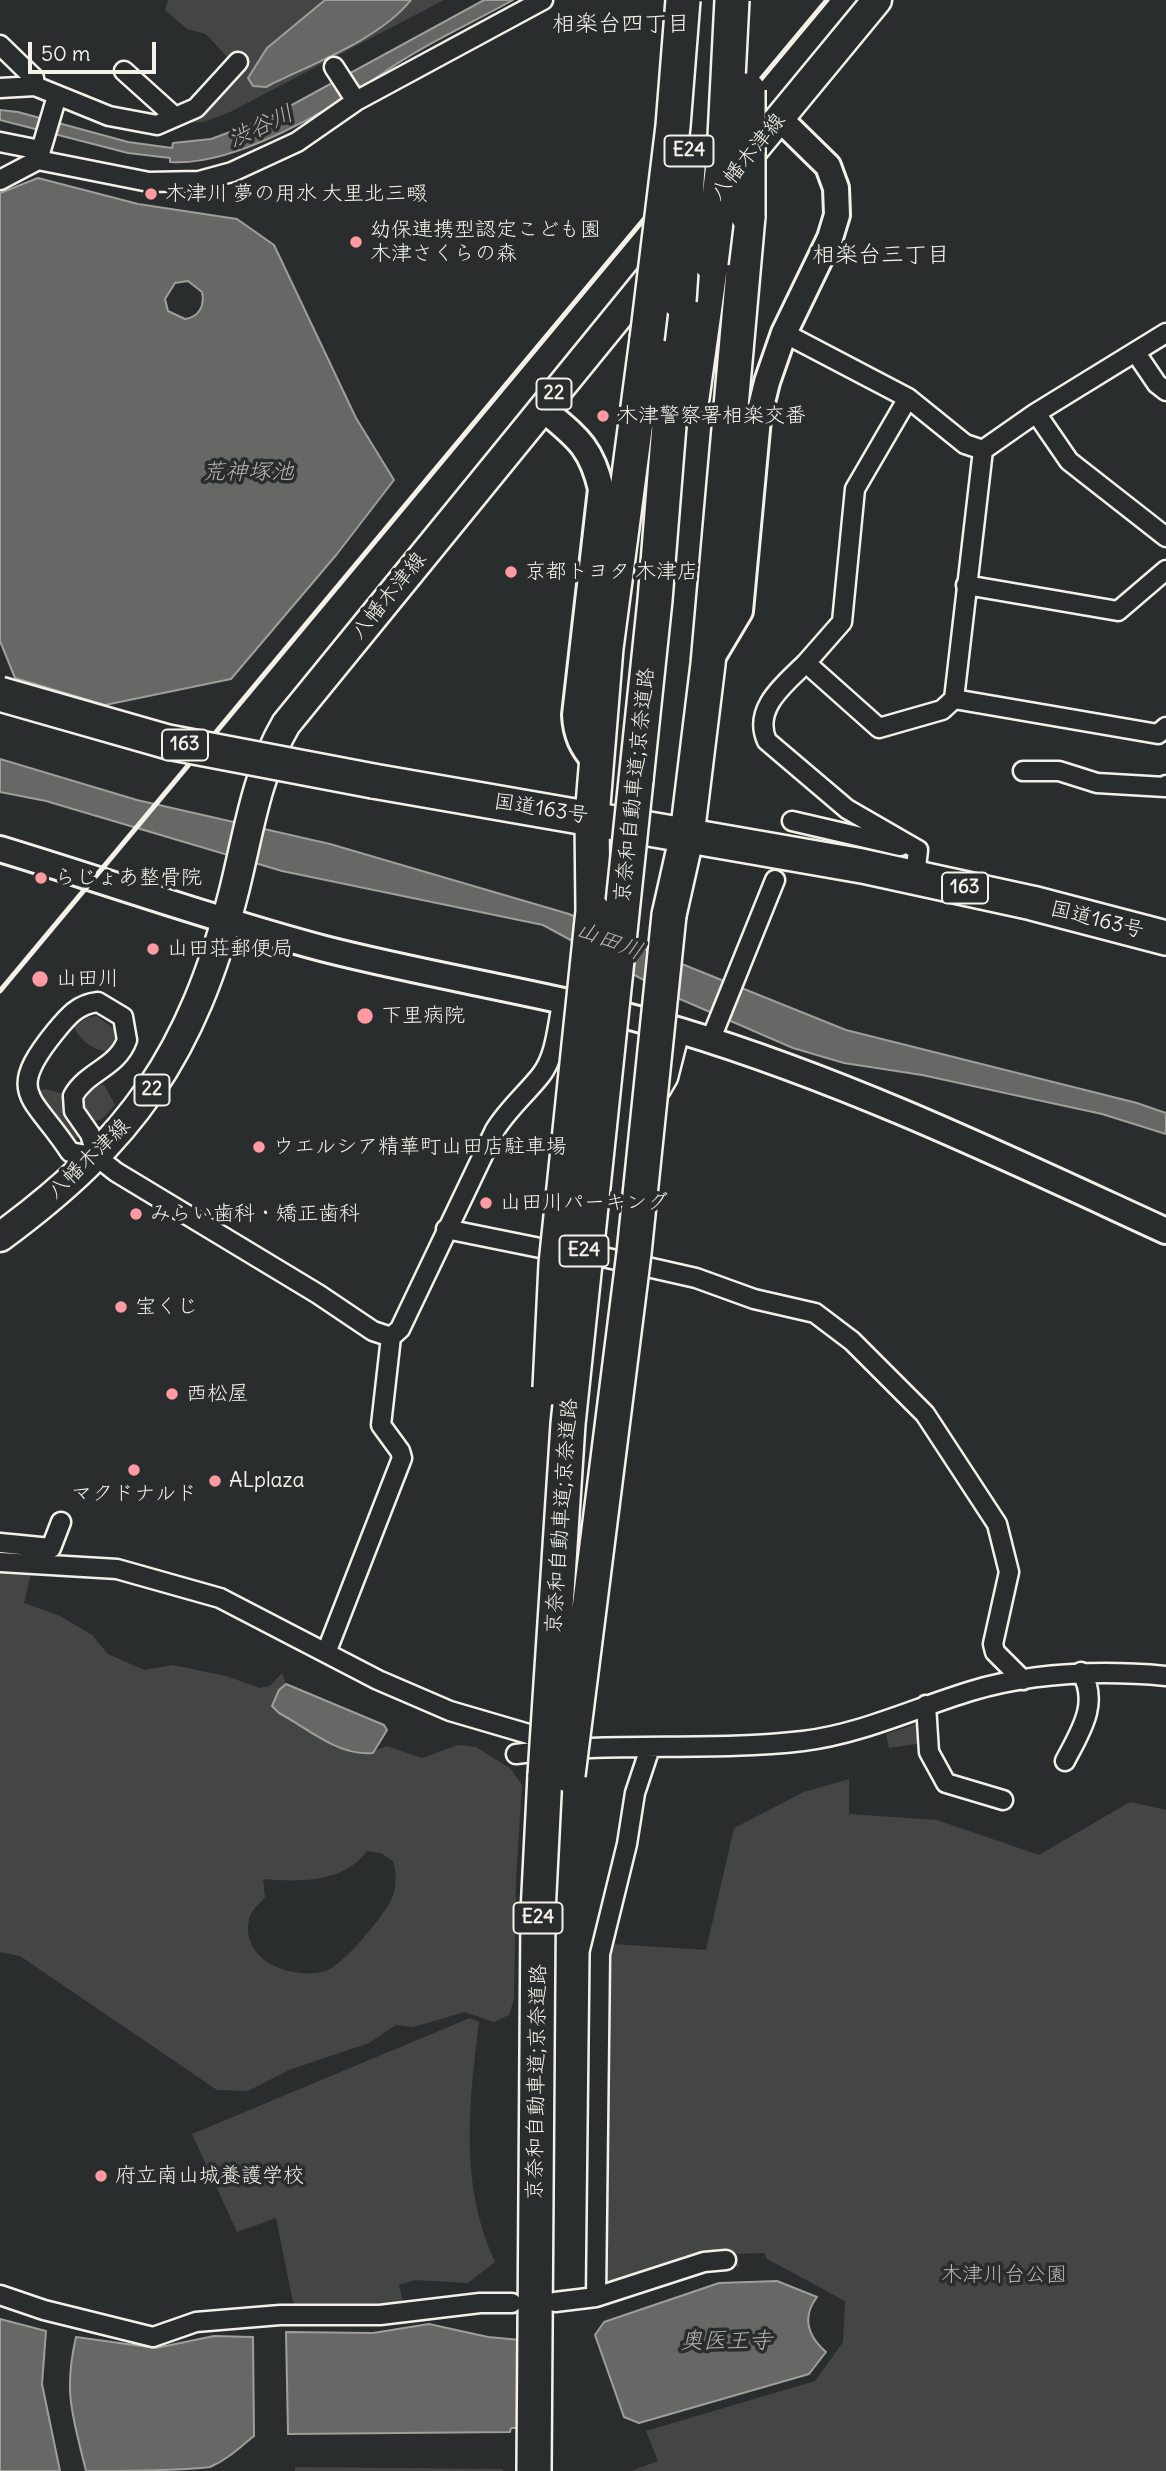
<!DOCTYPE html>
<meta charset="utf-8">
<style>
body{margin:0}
#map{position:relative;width:1166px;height:2471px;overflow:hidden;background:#2a2d2e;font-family:Delius,sans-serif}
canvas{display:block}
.scale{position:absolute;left:28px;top:42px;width:128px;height:32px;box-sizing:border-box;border:4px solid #f4f1e8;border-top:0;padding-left:9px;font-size:21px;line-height:24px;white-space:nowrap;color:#f4f1e8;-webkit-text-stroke:5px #2a2d2e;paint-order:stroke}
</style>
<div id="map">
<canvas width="1166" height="2471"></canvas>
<div class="scale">50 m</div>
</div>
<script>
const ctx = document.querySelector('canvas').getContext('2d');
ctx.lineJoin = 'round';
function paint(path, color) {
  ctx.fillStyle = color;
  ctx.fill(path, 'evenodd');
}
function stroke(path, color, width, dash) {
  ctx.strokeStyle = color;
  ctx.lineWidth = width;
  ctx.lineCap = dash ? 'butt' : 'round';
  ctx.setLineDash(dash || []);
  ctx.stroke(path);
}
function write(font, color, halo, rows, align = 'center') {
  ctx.font = font + ' Delius,"Klee One",sans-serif';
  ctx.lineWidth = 7;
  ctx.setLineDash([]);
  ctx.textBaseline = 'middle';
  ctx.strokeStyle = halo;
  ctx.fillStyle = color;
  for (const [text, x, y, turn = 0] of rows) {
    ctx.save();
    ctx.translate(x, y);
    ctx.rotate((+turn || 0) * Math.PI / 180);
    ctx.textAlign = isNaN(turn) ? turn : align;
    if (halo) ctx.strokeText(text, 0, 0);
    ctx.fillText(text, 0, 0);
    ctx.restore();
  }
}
paint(new Path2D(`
 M168,0H444L230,112L204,122L176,124L225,84L228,58L206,34L187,29L165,10Z
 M97,1016L115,1030L116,1043L110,1051C95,1052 79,1040 74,1027L88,1017Z
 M99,1085H104L115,1105L102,1119L94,1121L84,1107L85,1097Z
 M45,1089L65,1094V1110L80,1135L76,1139L45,1105L39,1091Z
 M0,1567L32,1569L24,1603L60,1616L92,1635L108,1654L144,1670L173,1665L226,1676L260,1688L270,1686L282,1673L286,1684L279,1690L314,1732L335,1748L367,1753L387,1746L422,1758L458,1745L476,1747L511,1769L522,1785L516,1879L514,1999L509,2015L494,2022L465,2012L413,2027L396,2025L369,2043L289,2070L248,2091L217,2090L20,1956L0,1952ZM367,1851L381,1853L393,1861C396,1872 397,1881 394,1893C389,1911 342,1968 323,1972C289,1979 240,1960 249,1919C251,1909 260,1905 265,1897L263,1879C299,1882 344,1883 367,1851Z
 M919,1723L924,1743L889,1748L886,1734Z
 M849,1779V1814L937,1820L1039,1855L1130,1802L1166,1810V2471H631L658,2461L646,2431L815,2381L843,2342L845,2301L767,2259L764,2253L737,2254L739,2267L716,2266L613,2297L604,2270L606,1958L613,1944L706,1950L734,1828L804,1792Z
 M470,2018L479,2022C469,2104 459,2184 495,2262L468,2283L415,2280L399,2285L403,2302C366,2310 331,2308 294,2307L276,2218L237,2232L192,2134Z
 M295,2467L503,2469V2471H295Z`), '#444645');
const water = new Path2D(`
 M325,0H411C379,40 311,64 266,87L253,86L248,78L267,48Z
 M484,0H513C470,24 423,45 383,73C332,109 234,167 170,162V158L128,153L0,120V110L18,112L128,142L172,148L173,143L211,139L268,118Z
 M38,178L138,204L237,219L274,245L356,418L394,480L337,554L231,679L105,705L15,678L0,641V193ZM188,281L202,292C205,306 199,317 185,319L168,311L165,299L175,283Z
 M0,759L137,800L330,844L569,914L632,944L846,1030L1137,1103L1166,1113V1134L1102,1114L922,1075L844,1063L793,1048L673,996L543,925L282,871L46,801L0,792Z
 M286,1684L384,1725L387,1730L373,1753C337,1756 309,1729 279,1713L272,1706L279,1690Z
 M777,2281L817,2297C801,2318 808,2336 826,2352L809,2374L639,2423L624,2417L595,2335L604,2322L719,2283Z
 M0,2319L46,2331L42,2384L60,2471H0Z
 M429,2324L488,2337L521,2340V2428H511L510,2432L288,2434L286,2332L373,2333Z
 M214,2336L253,2337L254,2436C240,2447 227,2460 210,2467C178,2471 121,2471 86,2471C73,2417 63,2393 76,2337L156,2348Z`);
paint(water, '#676866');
stroke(water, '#9f9f9a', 2);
stroke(new Path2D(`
 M775,880L792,821`), '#484a4a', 18, [18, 9]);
const street = new Path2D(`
 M0,45L34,78L35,86
 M334,67L356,101
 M124,71L174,116
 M0,88L35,86L109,116L157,125L196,108L238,62
 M0,142L40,150
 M38,160L57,96
 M0,180L38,160L149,182L199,181L232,172L297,142L356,101L543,0
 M784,333L908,398L965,444L983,450
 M1136,353L1157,384L1166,391
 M908,398L855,489L842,622L806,663L879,728L942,710L954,699L983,450L1036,413L1166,333
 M1036,413L1069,461L1166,537
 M966,585L1118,611L1166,570
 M806,663C786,683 752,708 767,741L847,809L918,850L915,876
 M954,699L1158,734L1166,727
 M1023,771H1059L1097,783L1165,787L1166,785
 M792,821L900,846
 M710,1041L775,880
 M661,1090L668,1078L680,1031
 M97,1157L90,1134L74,1111L73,1096C87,1071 117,1068 127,1040L123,1017L98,1002C78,1004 68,1016 55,1032C4,1095 33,1095 70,1152L97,1157L116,1172L318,1294L373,1331L391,1337
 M446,1229L545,1249L603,1257L696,1278L754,1299L815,1313L852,1341L925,1414L997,1524L1009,1572L993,1644L995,1652L1023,1680
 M0,1543L51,1548L61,1522
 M0,1562L117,1569L220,1598L378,1680L450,1711L532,1735L550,1747
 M326,1653L402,1458L400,1451L381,1425L391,1337L400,1329L495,1130C508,1109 526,1094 541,1075C557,1054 557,1024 563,1000
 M926,1705L929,1752L946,1783L1003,1800
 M516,1754C611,1741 708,1752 803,1741C861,1734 915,1708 971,1691C1035,1672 1100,1670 1166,1676
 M1065,1761C1080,1732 1100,1703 1081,1672
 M0,2295L44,2310L153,2337L196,2322L280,2315H380L480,2303H512
 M596,2297L704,2262L726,2260
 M555,2302L596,2297L600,1954L627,1844L635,1793L650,1748`);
const secondary = new Path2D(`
 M542,408C575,436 591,445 601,489L575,715C576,735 582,747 595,762
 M709,663L740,611L758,419L767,382L784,333L830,238L837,215L836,188L828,166L779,118
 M0,849C109,882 215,920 325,949C443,979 564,996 681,1031C849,1082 1007,1158 1166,1231`);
const primary = new Path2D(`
 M741,165L877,0
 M0,1237C132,1140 192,1054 233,895C248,837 255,777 286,724L660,265`);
const highway = new Path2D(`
 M692,398L711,263
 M636,780L655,600L679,301
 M373,781L862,866L1032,903L1166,938
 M593,911L592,817L606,648L647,339
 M669,915L687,835L708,664L748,216
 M534,2471L538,1913L545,1775`);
stroke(street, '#f4f1e8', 23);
stroke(secondary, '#f4f1e8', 30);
stroke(primary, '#f4f1e8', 33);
stroke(highway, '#f4f1e8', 38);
stroke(street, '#2a2d2e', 18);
stroke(secondary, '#2a2d2e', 24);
stroke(primary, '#2a2d2e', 28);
stroke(highway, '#2a2d2e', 33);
stroke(new Path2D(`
 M0,991L827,0`), '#f4f1e8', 5);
const highwayBridge = new Path2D(`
 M748,216V90
 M711,263L724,156L732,0
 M679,301L689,153
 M647,339L673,126L683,0
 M0,694L168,742L373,781
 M550,1388L556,1264L593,911
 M545,1775L568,1424L636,780
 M568,1775L634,1253L669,915`);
stroke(highwayBridge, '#f4f1e8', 38, []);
stroke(highwayBridge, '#2a2d2e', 33);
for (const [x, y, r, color] of [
 [151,194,7,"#ff9aa2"],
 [356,242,7,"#ff9aa2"],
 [603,416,7,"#ff9aa2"],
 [511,572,7,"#ff9aa2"],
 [41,878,7,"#ff9aa2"],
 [153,949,7,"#ff9aa2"],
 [40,979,9,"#ff9aa2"],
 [365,1016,9,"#ff9aa2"],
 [259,1147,7,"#ff9aa2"],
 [486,1203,7,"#ff9aa2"],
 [136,1214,7,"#ff9aa2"],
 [121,1307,7,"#ff9aa2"],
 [172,1394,7,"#ff9aa2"],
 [134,1470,7,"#ff9aa2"],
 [215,1481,7,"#ff9aa2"],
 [101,2176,7,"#ff9aa2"]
]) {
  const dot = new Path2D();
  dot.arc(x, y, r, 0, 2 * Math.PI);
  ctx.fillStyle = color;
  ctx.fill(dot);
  stroke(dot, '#2a2d2e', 2.5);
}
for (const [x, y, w] of [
 [689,151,49],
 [554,394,35],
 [185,745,46],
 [965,888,46],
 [152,1090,35],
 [584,1251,49],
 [538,1918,49]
]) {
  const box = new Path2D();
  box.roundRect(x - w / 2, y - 15.5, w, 31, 5);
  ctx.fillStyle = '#2a2d2e';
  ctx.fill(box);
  stroke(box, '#f4f1e8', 2);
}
write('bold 19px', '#f4f1e8', null, [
 ["E24",689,151],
 ["22",554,394],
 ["163",185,745],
 ["163",965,888],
 ["22",152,1090],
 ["E24",584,1251],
 ["E24",538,1918]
]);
write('21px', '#f4f1e8', '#2a2d2e', [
 ["八幡木津線",748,157,-51],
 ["八幡木津線",389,596,-51],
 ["京奈和自動車道;京奈道路",635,785,-84],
 ["国道163号",541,809,9],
 ["国道163号",1097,920,14],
 ["八幡木津線",89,1159,-44],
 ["京奈和自動車道;京奈道路",562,1516,-86],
 ["京奈和自動車道;京奈道路",537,2082,-89]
]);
write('21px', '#f4f1e8', '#2a2d2e', [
 ["木津川 夢の用水 大里北三畷",165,194],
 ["幼保連携型認定こども園",370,230],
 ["木津さくらの森",370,254],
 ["木津警察署相楽交番",617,416],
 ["京都トヨタ 木津店",525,572],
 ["らじょあ整骨院",55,878],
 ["山田荘郵便局",167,949],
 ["山田川",56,979],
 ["下里病院",381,1016],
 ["ウエルシア精華町山田店駐車場",273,1147],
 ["山田川パーキング",500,1203],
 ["みらい歯科・矯正歯科",150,1214],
 ["宝くじ",135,1307],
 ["西松屋",186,1394],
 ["ALplaza",229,1481],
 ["マクドナルド",134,1494,"center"],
 ["府立南山城養護学校",115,2176]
], 'left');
write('21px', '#b6b5af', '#2a2d2e', [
 ["木津川台公園",1004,2275]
]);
write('23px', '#f4f1e8', '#2a2d2e', [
 ["相楽台四丁目",621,24],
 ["相楽台三丁目",881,255]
]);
write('italic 23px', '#b5b3ae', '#2a2d2e', [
 ["渋谷川",261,127,-25],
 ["荒神塚池",248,472],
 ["山田川",609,941,21],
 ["奥医王寺",726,2341]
]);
</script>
